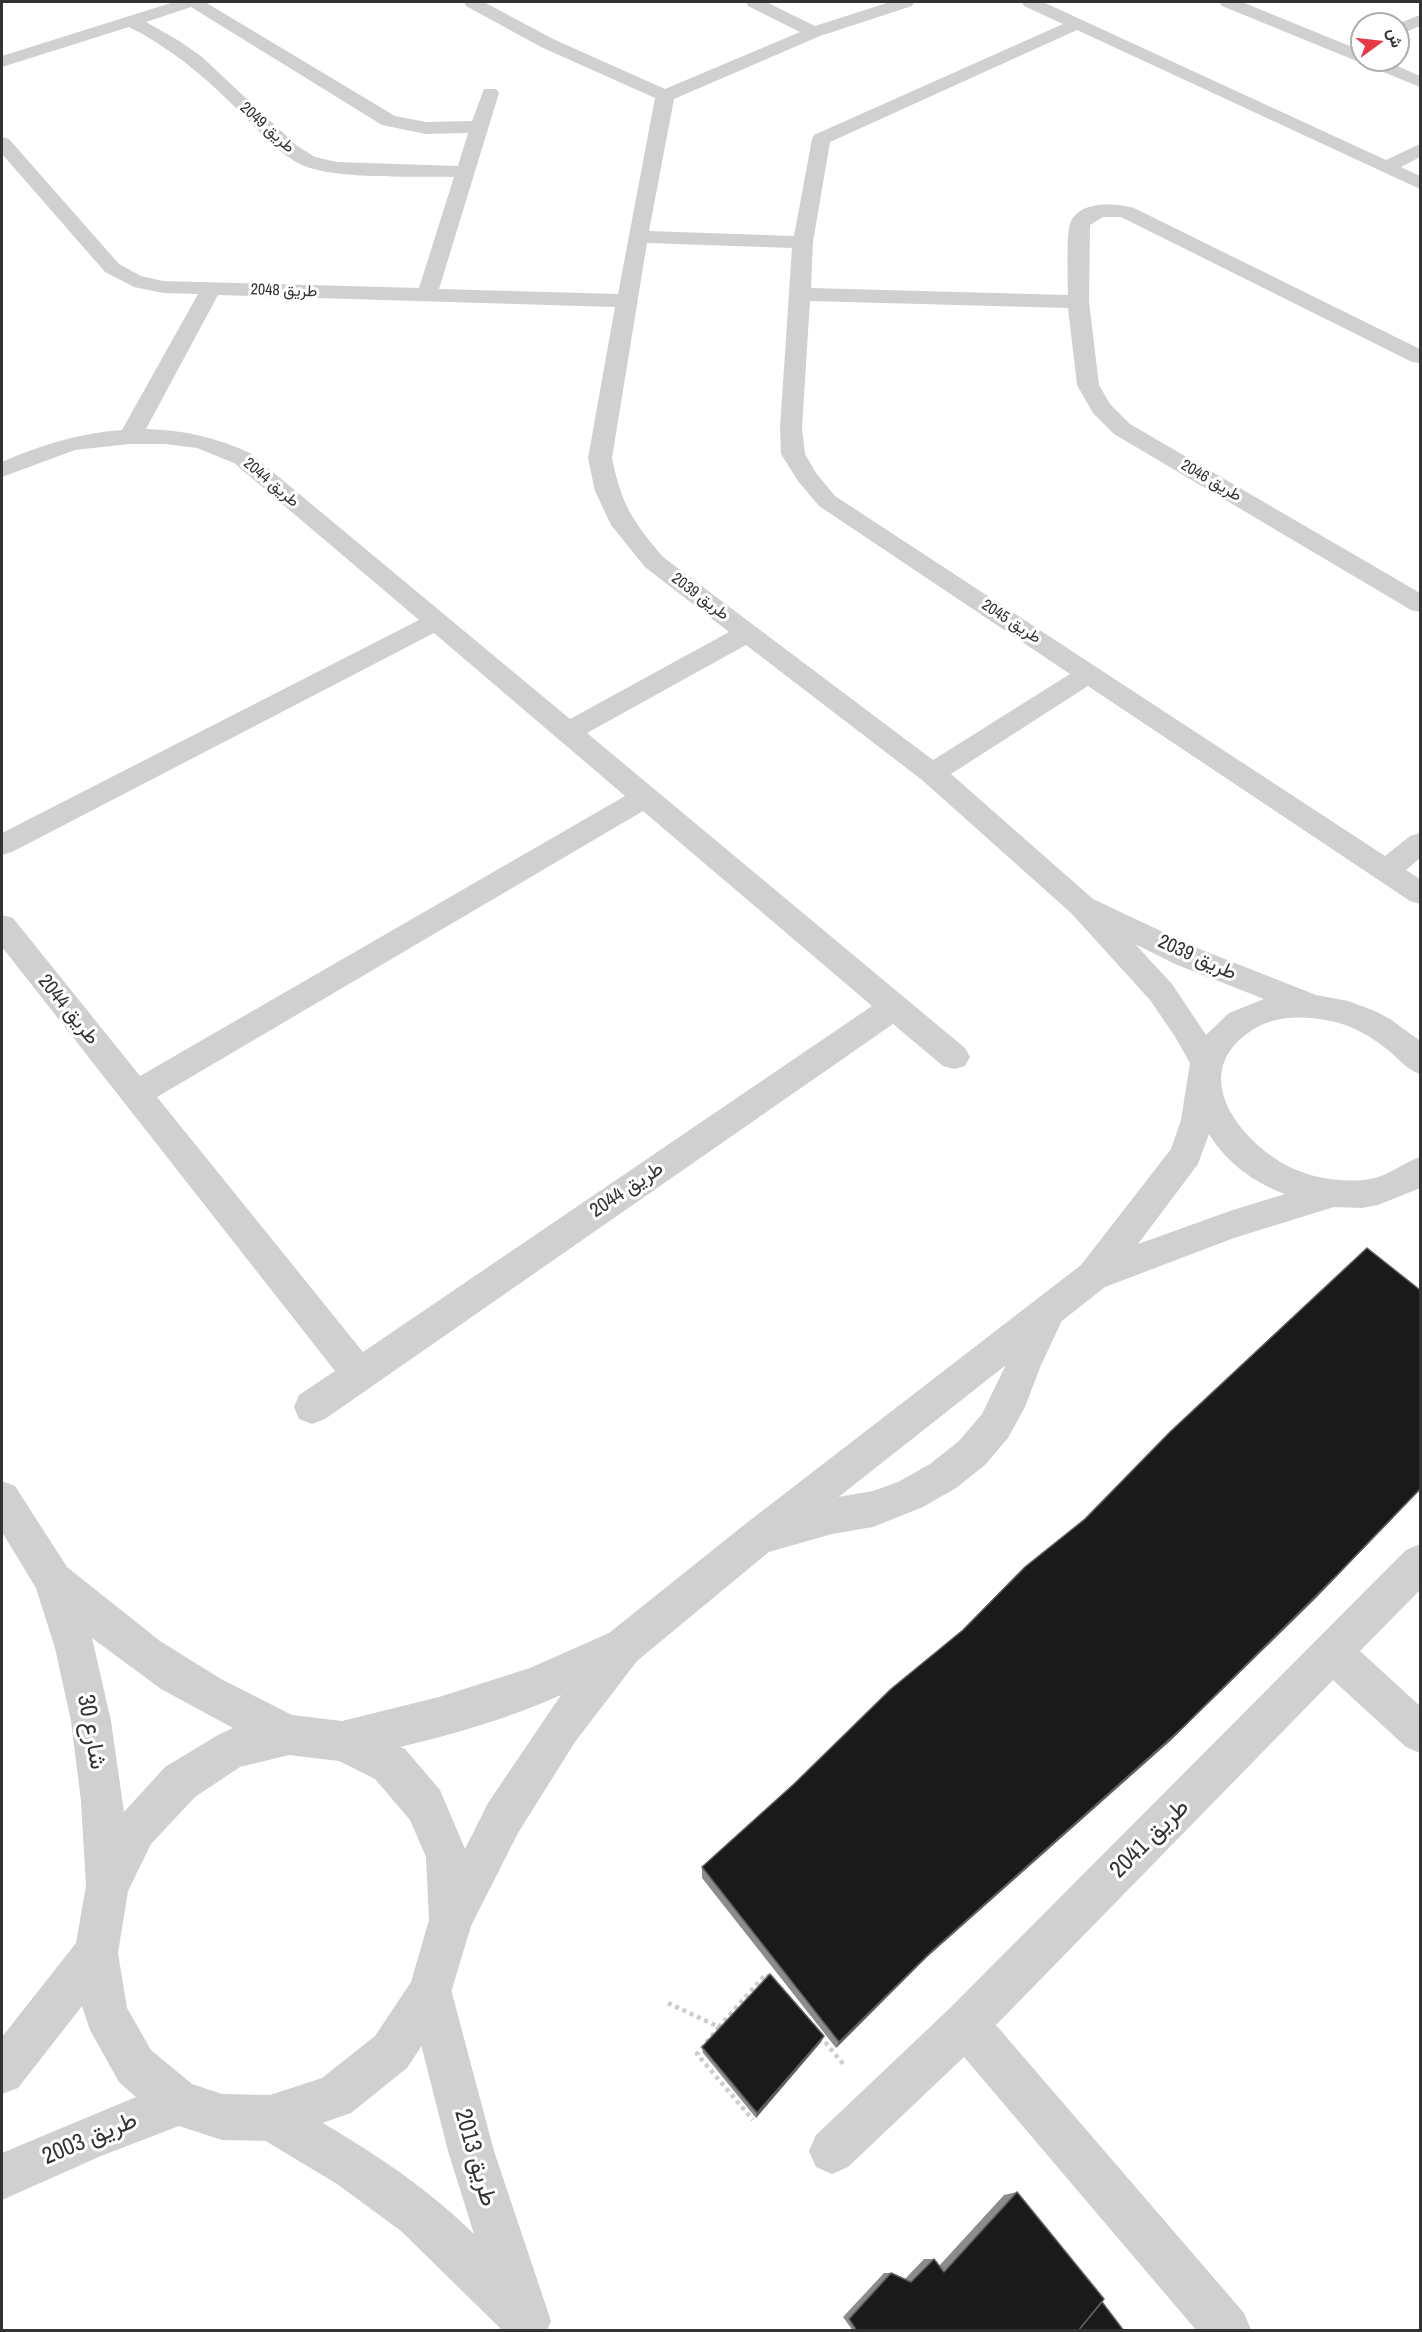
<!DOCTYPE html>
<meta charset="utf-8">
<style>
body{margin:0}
#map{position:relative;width:1422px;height:2332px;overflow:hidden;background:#fff;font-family:"Archivo Narrow",Vazirmatn,sans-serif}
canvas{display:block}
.frame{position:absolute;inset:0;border:3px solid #333;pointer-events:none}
.north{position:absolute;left:1350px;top:12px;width:60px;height:60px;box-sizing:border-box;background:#fff;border:2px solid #adadad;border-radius:50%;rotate:75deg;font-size:16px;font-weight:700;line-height:24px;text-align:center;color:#333}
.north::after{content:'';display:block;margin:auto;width:21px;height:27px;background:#e63946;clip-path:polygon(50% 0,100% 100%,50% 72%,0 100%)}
</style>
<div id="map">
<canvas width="1422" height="2332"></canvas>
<div class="frame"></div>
<div class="north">ش</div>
</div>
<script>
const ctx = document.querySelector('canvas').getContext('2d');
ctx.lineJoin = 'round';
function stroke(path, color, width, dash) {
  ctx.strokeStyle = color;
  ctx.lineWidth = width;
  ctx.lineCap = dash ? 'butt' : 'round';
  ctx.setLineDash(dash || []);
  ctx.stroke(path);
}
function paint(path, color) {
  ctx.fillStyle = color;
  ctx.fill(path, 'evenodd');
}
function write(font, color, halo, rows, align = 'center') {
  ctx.font = font + ' "Archivo Narrow",Vazirmatn,sans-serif';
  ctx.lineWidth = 6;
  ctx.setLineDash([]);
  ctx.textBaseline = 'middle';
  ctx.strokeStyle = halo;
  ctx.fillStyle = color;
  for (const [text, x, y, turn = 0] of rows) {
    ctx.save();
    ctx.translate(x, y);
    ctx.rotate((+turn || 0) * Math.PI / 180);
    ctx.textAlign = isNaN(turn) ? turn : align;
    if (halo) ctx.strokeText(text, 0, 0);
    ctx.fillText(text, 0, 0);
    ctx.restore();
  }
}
stroke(new Path2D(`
 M668,2003L719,2027L766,1974L770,1978
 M719,2027L697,2054L753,2120
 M820,2036L844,2065`), '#cdcdcd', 4.5, [4, 4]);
paint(new Path2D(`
 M1049,1297L1061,1301L1066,1312L1041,1365L1025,1407L1008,1438L985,1465L956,1488L923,1507L873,1527L832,1534L762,1554L749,1549L743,1536L749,1523L832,1498L873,1491L898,1482L930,1464L959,1441L982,1414L1037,1301Z`), '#d0d0d0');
paint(new Path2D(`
 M174,2H205L395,116L426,122L472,121L484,89H496L499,93L439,289L618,294L655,98L541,47L466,6L464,2H484L553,39L665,89L800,32L748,6L746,2H766L815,26L890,2H914L912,6L820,36L674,99L649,231L794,236L812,139L814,135L1063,24L1024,6L1022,2H1043L1386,160L1420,144V157L1401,167L1420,176V189L1077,30L830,142L813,242L811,288L1068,295C1068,280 1066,236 1070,224C1078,200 1116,203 1134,208L1420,349V363L1412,362L1121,217H1103L1090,225L1089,302L1099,385L1110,404L1130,424L1420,593V612L1411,610L1114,434L1093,413L1077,385L1068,308L810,301L802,428L805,454L816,473L835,496L1385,856L1410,836L1420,833V858L1406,870L1420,879V904L1410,901L1088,686L951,774L1093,899L1197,948L1316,995L1348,1001L1375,1011L1390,1019L1419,1040L1420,1041V1074C1405,1069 1397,1056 1384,1047C1369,1035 1350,1025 1331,1021C1303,1015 1271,1015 1248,1033C1186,1077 1244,1146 1294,1169C1317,1179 1345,1183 1370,1179C1388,1176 1403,1163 1420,1157V1188L1378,1205L1362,1208L1334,1207L1234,1238L1105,1287L770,1551L637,1661L575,1742L518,1833L471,1926L446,2009L407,2068L351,2113L270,2141L222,2140L179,2126L101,2156L2,2200V2153L136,2097L119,2082L90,2030L82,2006L18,2088L2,2094V2037L76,1943L86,1886L81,1801L71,1721L55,1648L36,1588L2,1532V1481L15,1486L67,1567L160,1641L221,1679L292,1715L342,1721L439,1697L530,1668L609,1633L744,1525L1081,1265L1171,1149L1181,1120L1190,1063L1174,1035L1150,1000L1071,913L922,780L746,645L587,733L965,1048L970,1057L965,1066L954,1069L943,1066L893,1024L325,1419L312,1424L299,1419L294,1407L299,1395L335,1371L2,947V915L13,918L140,1076L625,796L434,633L12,852L2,855V833L419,620L234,463L197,448L165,444H129L75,450L2,477V462C41,445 79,433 122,430L198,294L163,293L134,287L105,272L2,154V137L9,139L119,264L141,276L163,281L419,288L454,177C415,176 332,180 300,164C274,151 255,126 235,107C203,75 169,47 129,27L2,67V56ZM191,7L382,125L426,134L468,133L458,166L337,162L315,157L296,145L202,57L181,42L146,22ZM647,243L792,248L780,428L781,454L798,481L819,506L1070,674L933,760L663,557C632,520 622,506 612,458ZM218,295L615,307L588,458L595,491L611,525L645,567L729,632L570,719L250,453C216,437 183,430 146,429ZM643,811L872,1006L363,1352L157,1097ZM1135,944L1175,964L1264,999L1229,1013L1206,1035L1172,984ZM1209,1134C1227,1163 1253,1182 1285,1194L1230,1211L1138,1244L1198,1164ZM92,1638L161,1689L233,1728L218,1735L165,1767L124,1812L111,1721ZM561,1695L488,1803L465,1849L440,1790L405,1749L400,1747C454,1734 510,1718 561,1695ZM289,1755L339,1761L375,1779L410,1820L426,1857L429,1920L411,1982L375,2036L322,2078L270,2095L222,2094L192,2084L151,2050L127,2008L118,1953L128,1891L151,1844L195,1797L240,1767Z
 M1219,2H1242L1362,51V60H1384L1420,76V87L1222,6Z
 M1420,15V26L1398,35L1397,24Z
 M1420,1544V1590L1360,1651L1420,1706V1753L1406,1747L1333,1680L996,2025L1244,2313L1251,2330H1196L964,2057L848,2167L832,2174L816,2167L809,2151L816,2135L950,2008L1406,1550Z`), '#d0d0d0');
paint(new Path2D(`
 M430,1971L446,1977L452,1993L494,2151L551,2321L547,2330H502L401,2231L337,2184L254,2134L247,2118L254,2102L270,2095L286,2102C354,2140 418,2179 474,2234L448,2151L408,1993L414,1977Z`), '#d0d0d0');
paint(new Path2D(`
 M1318,1596L1170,1741L926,1958L836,2048L702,1878V1867Z
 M824,2036L821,2042L756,2118L703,2053L702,2047Z
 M1017,2192L1124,2331H853L843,2317L884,2273H891L905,2279L924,2259H934L939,2266L1004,2195Z`), '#8c8c8c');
paint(new Path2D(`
 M1420,1489V1490L1318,1596L1170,1741L926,1958L836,2048L839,2042L933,1950Z
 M824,2036L821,2042L756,2118L757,2113Z`), '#5f5f5f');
const building = new Path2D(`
 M1367,1248L1420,1290V1489L1333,1579L1183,1727L933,1950L839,2042L702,1867L794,1784L891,1689L963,1630L1025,1567L1085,1519L1170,1432Z
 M770,1974L824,2036L757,2113L702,2047Z
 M1017,2192L1104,2299L1078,2331H857L849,2319L891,2273L911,2282L934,2259L944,2272Z
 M1102,2302L1124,2331H1078Z`);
paint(building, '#1a1a1a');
stroke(building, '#5f5f5f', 1.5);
write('16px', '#333', '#fff', [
 ["طريق 2049",267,128,42],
 ["طريق 2048",284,291,2],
 ["طريق 2046",1211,481,30],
 ["طريق 2044",271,483,40],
 ["طريق 2039",700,597,37],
 ["طريق 2045",1011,622,33]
]);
write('20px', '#333', '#fff', [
 ["طريق 2039",1197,958,24],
 ["طريق 2044",68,1010,51],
 ["طريق 2044",627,1190,-34]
]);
write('24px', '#333', '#fff', [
 ["شارع 30",91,1732,80],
 ["طريق 2041",1150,1839,-45],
 ["طريق 2003",90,2139,-23],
 ["طريق 2013",475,2158,74]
]);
</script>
